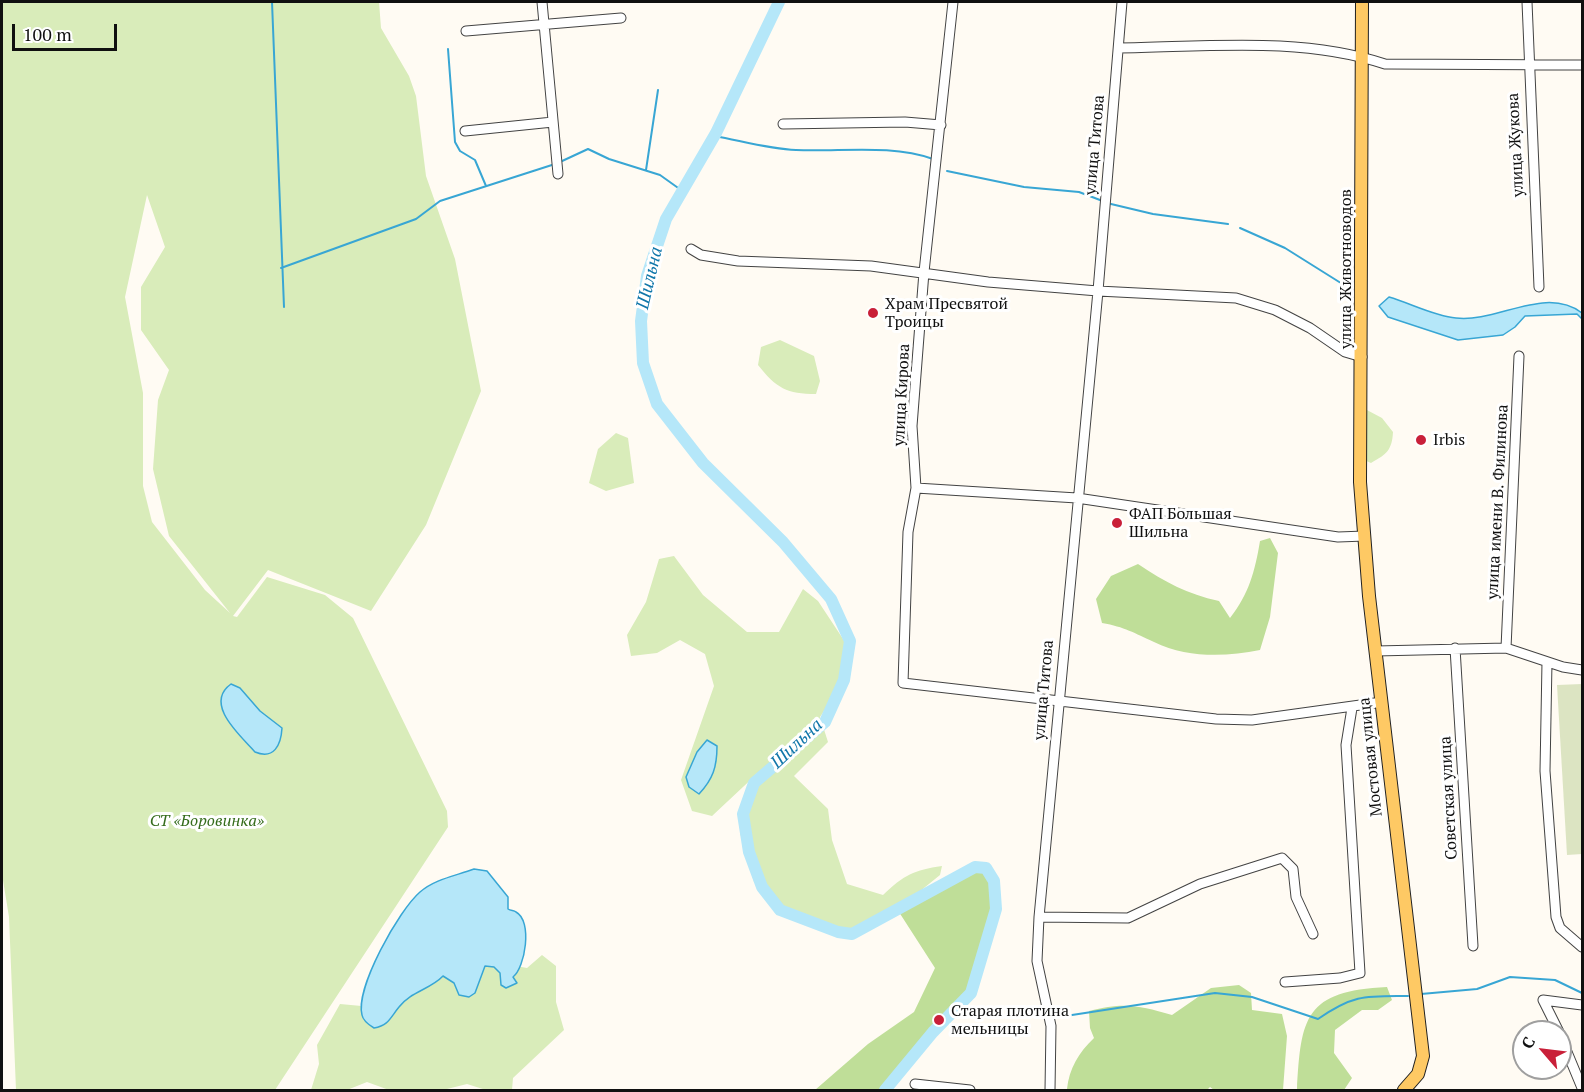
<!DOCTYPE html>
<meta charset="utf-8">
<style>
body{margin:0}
#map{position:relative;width:1584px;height:1092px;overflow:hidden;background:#fffbf3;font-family:"PT Serif",serif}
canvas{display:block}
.frame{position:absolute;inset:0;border:3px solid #101010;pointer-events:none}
.north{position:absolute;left:1512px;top:1020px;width:60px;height:60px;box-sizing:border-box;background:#fff;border:2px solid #9f9f9f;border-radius:50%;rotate:298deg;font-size:16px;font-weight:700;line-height:24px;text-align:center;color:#101010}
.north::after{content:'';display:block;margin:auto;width:21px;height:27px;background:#c92039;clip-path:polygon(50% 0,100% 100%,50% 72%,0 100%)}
.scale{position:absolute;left:12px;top:24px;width:105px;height:27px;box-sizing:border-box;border:3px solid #101010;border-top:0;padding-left:8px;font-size:18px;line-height:21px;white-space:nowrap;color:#101010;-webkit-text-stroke:4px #fff;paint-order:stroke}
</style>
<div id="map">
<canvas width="1584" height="1092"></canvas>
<div class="frame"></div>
<div class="north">С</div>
<div class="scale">100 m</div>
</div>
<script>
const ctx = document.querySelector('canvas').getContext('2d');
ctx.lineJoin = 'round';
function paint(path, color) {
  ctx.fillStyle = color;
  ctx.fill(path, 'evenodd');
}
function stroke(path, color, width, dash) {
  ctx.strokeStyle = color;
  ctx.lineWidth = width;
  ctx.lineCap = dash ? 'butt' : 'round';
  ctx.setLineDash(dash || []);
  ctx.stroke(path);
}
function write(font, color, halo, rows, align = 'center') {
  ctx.font = font + ' "PT Serif",serif';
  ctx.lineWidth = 6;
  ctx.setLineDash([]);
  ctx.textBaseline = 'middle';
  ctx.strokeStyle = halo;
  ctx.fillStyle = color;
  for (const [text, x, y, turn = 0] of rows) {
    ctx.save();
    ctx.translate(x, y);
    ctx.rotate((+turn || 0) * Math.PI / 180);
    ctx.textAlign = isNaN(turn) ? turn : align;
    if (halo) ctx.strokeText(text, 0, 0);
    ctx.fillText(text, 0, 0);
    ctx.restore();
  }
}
paint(new Path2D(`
 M2,2H379L381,28L409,76L416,96L426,176L455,259L481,391L426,525L371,611L268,570L233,616L237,617L267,577L325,595L353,618L447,811L448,827L275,1090H16L9,917L2,874ZM147,195L165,247L141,287V330L169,370L158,400L153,469L169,536L230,613L205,590L152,522L143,486V393L125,297Z
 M780,340L814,356L820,381L816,394C787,394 776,388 758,365L761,347Z
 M1365,409L1382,418L1393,432C1392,450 1387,454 1371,463L1364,460Z
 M616,433L628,438L634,483L606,491L589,483L598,449Z
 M674,556L703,595L747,632H779L803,589L818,601L849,648L841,686L820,717L828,742L794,776L828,809L832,840L847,884L883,895C904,875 914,870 942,866L940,875L898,909L895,917L838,932L788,918L754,882L740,833L743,803L759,772L712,816L692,811L681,780L714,686L705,654L680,640L657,653L631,656L627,635L646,602L659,559Z
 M542,955L556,966V1002L564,1030L513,1078L512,1090H486L467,1084L443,1090H389L367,1082L347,1090H311L319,1064L317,1045L340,1004L383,1008L431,975L489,961L527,968Z`), '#d9ecba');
paint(new Path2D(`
 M1270,538L1278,553L1270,617L1260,650C1225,657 1187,658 1154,642C1134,633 1125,627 1102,623L1096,599L1111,576L1138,564C1165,582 1187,594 1219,601L1230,618C1249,594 1255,571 1260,541Z
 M975,867L986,868L994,881L996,909L971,993L933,1032L885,1090H815L868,1044L914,1012L935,968L897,909Z
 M1239,985L1251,993L1252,1010L1282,1014L1287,1036L1283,1090H1214L1210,1087L1207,1090L1067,1089C1069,1069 1079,1052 1094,1038L1090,1028L1089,1011C1123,1002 1139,1005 1172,1015L1211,988Z
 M1387,987L1392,1000L1378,1010H1362L1335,1030L1334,1053L1352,1078L1344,1090H1297C1301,1017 1305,991 1387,987Z`), '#bfde98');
paint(new Path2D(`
 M1582,684V854L1567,855L1557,685Z`), '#dce4c2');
const water = new Path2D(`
 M1389,297C1410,303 1434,316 1456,318C1497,323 1545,285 1582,313V319L1577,314L1525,316L1515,327L1503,335L1458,340L1388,317L1379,306Z
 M231,684L240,688L260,711L282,728C281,745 274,760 255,752C241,736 203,704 231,684Z
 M707,740L717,746C717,767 713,779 699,794L689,787L686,777L697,752Z
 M474,869L487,871L508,897V909C511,911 514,910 516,912C533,921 525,968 513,977L517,983L506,988L501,985L500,973L494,967L485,966L475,993L469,997L459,995L454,983L443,976C431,989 410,992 399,1007C390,1018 389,1025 374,1028C369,1025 363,1021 362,1015C355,988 399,910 420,892C435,879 455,876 474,869Z`);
paint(water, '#b5e7f9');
stroke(water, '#38a6d4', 1.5);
stroke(new Path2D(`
 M272,2L284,307
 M448,49L455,142L460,151L475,160L486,186
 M715,136C742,141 769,149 796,150C841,152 891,144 933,159
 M560,162L588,149L609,159L660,175L681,190
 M646,170L658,90
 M947,171L1024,187L1079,192L1100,200
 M1111,204L1153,214L1228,224
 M1240,228L1285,248L1344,285
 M281,268L416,219L440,201L555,164
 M1421,994L1477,989L1510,977L1555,980L1582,993
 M1059,1017L1215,993L1252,997L1318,1019C1354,994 1366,996 1408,996`), '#38a6d4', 2);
stroke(new Path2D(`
 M779,2L716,133L666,219L647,276L641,321L643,363L657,404L703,463L783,542L831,599L850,641L844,680L825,722L754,783L743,814L749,852L762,887L780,910L838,932L852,934L975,867L986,868L994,881L996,909L971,993L933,1032L885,1090`), '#b5e7f9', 12);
const minor = new Path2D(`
 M542,2L558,174
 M953,2L924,272L912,426L916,488L908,532L903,683L1216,719L1252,720L1382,702
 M1527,2L1539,287
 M466,31L621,18
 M1119,48C1206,47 1300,36 1385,64L1582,65
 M783,124L905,122L941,125
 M465,131L553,122
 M691,249L701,255L738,261L871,266L988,282L1098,291L1236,298L1275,310L1310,328L1345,352L1362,357
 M916,488L1077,498L1338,537L1365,536
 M1455,648L1473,946
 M1506,648L1519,356
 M1376,651L1506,648L1563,667L1582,670
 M1547,662L1545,771L1556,917L1560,928L1582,947
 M1039,917L1128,918L1200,884L1282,858L1293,869L1296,897L1313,934
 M1285,982L1340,978L1360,973L1346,745L1352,708
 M1559,1032L1543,1000L1582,1005
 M1560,1035L1582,1088
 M915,1084L970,1090
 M1050,1090L1051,1026L1037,961L1039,917L1098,291L1122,2`);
const major = new Path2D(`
 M1362,2L1360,482L1369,596L1423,1056L1418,1074L1404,1090`);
stroke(minor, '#434343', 11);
stroke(major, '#212121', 14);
stroke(minor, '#fff', 9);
stroke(major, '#fec964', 12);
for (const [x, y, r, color] of [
 [873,313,6,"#c92039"],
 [1421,440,6,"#c92039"],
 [1117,523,6,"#c92039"],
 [939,1020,6,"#c92039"]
]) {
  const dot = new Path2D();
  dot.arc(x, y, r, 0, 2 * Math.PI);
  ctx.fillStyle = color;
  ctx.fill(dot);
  stroke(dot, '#fff', 2);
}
write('16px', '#101010', '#fff', [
 ["улица Титова",1095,145,-85],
 ["улица Жукова",1516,145,-93],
 ["улица Животноводов",1346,269,-90],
 ["улица Кирова",902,395,-87],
 ["улица имени В. Филинова",1498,502,-87],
 ["улица Титова",1044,690,-85],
 ["Мостовая улица",1371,757,-96],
 ["Советская улица",1449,798,-93]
]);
write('16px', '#101010', '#fff', [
 ["Храм Пресвятой",885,304],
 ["Троицы",885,322],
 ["Irbis",1433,440],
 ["ФАП Большая",1129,514],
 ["Шильна",1129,532],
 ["Старая плотина",951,1011],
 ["мельницы",951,1029]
], 'left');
write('italic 16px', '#356c1c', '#fff', [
 ["СТ «Боровинка»",207,821]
]);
write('italic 18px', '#17a', '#fff', [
 ["Шильна",650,278,-77],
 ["Шильна",797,744,-43]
]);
</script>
